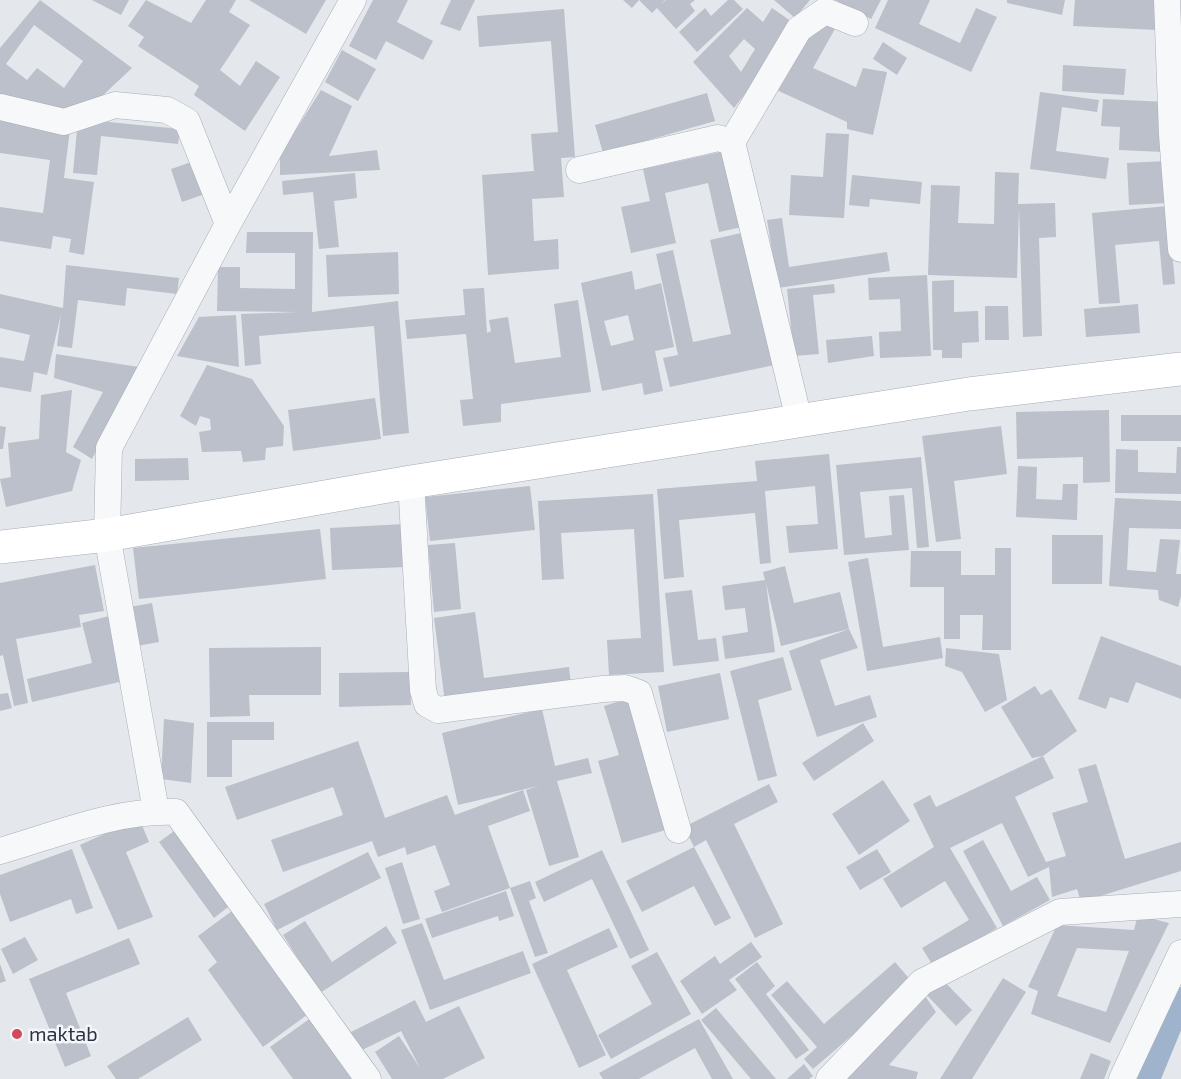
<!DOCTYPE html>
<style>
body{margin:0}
canvas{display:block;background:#e4e7ec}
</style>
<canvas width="1181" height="1079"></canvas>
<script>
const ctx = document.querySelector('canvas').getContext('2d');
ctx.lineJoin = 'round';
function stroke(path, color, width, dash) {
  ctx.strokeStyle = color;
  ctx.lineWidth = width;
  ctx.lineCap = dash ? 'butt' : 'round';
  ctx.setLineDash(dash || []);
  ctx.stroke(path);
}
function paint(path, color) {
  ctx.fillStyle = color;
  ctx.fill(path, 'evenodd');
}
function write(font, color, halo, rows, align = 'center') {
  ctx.font = font + ' "Exo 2",sans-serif';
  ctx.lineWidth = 5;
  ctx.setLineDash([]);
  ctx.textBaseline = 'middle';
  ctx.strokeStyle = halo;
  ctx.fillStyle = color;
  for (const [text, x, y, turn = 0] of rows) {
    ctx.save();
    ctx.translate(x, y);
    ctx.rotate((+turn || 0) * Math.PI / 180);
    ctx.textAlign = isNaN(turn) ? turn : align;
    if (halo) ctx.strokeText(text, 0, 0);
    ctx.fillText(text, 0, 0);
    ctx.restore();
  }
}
stroke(new Path2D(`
 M1148,1079L1181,999`), '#9fb4cc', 24);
paint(new Path2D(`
 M40,0L132,68L100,98L50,112L0,98V48ZM34,25L83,61L64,88L37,68L27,80L6,64Z
 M92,0H129L121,15Z
 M146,0L191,23L206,0H236L229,12L250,25L220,70L240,86L256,61L280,77L245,131L194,95L199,86L138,46L144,37L128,26Z
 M249,0H326L306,34Z
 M373,0H408L397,22L433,41L423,60L386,41L376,60L349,46Z
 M451,0H475L460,31L440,24Z
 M623,0H665L660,5L666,0H695L690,4L695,11L676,29L657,8L652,13L639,0L632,8Z
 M728,0H734L743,9L697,52L679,32L705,8L711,16Z
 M774,0H810L795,18Z
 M835,0H881L871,19Z
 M888,0H930L919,24L960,43L976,8L997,17L971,72L875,28Z
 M1007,0H1065L1062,15L1007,3Z
 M1075,0H1159L1157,30L1073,26Z
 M747,8L763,22L772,8L798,26L734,108L693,62ZM744,39L755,49L741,72L729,56Z
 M564,9L575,157L561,158L564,197L532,199L534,241L558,239L559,269L488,275L482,175L534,171L531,134L558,132L551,41L479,47L477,16Z
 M813,25L836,27L813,68L856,87L863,68L887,72L873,135L847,129V122L772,88Z
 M883,42L907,58L897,75L873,59Z
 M342,50L376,69L358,101L325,82Z
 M1063,65L1126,69L1124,95L1062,91Z
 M321,90L352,106L329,156L377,150L380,170L280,175V155Z
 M1040,92L1099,100L1097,112L1062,107L1056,151L1109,158L1106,179L1030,169Z
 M707,93L715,121L603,153L595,125Z
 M1103,99L1167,102L1164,152L1119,150L1120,127L1101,126Z
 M0,119L70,129L64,178L94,182L84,255L69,252L71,239L53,236L51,249L0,241V207L43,213L50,160L0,153Z
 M78,119L180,129L178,144L101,136L97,175L73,173Z
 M826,133L849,134L844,218L789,215L791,175L823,177Z
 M725,151L742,227L719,232L708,183L665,193L676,243L631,253L621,207L650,201L643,169Z
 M194,161L205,194L182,202L171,169Z
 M1166,161L1168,203L1129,205L1127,163Z
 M995,172L1019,173L1018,204L1055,203L1056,237L1039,238L1042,336L1023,337L1019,207L1017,278L928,275L931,185L960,186L958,223L994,224Z
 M355,173L357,198L334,201L339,247L319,249L313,192L283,195L282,181Z
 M852,175L922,182L920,204L870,199L869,207L849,205Z
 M1168,206L1175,284L1163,285L1159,241L1115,245L1120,303L1099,304L1092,213Z
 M782,218L789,267L887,252L890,271L778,288L767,220Z
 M750,231L779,364L670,387L663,358L678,355L656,254L673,250L693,342L731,334L710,240Z
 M247,232H313L312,312L398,301L409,433L383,436L374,326L259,336L261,364L245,366L241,314L299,312L217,311L218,267H240V288L295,289V253H246Z
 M398,252L399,294L328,297L326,255Z
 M66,265L179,278L177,294L127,288L125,306L78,300L72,348L57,346L61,314L47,375L34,372L31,392L0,387V357L24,361L30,335L0,328V294L63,308Z
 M632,271L635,290L661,283L674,347L655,351L663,391L644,395L642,383L602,391L581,283ZM628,315L634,340L611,346L604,321Z
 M927,275L931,356L880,358L879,332L901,331L900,299L869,300L868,278Z
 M954,280V312L978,311L979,342L962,343V358H942V350H933L932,281Z
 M834,284L835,293L813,295L819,354L794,356L787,289Z
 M484,288L487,333L491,331L489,320L508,317L515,363L561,357L554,304L578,300L591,392L501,404V422L463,426L460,400L473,399L466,334L407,339L405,320L465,315L463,289Z
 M1138,304L1140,333L1086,337L1084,309Z
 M985,306H1008L1009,340H985Z
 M236,315L239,367L177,356L199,317Z
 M872,336L874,356L828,363L826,340Z
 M56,354L139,367L92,459L73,447L103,392L54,378Z
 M207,365L252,379L284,426L283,446L266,448L265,460L243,462L241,451L202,452L199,432L211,430L210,419L200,416L196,426L180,416Z
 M72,390L66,452L81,460L72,491L6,507L0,479L11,477L8,443L39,439L41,395Z
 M375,398L381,439L293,451L288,410Z
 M1109,410L1110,482L1083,483V457L1017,459L1016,412Z
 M1121,415H1181V441H1121Z
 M0,426L6,427L3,449H0Z
 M1001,426L1007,474L954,481L961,539L936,542L922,436Z
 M1177,447H1181V494L1115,493L1116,449L1138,450V472L1176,473Z
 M829,454L838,549L789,553L786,526L818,524L815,486L765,491L771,563L760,564L755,513L679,520L684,577L664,579L657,489L757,481L755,461Z
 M921,457L929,547L917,548L912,488L860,492L865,538L892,535L889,496L904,495L909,550L844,555L836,465Z
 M188,458L189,480L135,481V459Z
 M1018,466L1037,467L1036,499L1062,500L1063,484H1078L1077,520L1016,517Z
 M530,486L535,530L430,541L425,497Z
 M653,494L664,672L609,675L607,640L641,638L634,529L561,533L564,579L542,580L538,501Z
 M1115,498L1181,501V529L1129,528L1127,570L1156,572L1160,539L1180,540L1176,574H1181V596L1178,607L1159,600L1158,590L1109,586Z
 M404,524L406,567L332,570L330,528Z
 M320,529L326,579L139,599L133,548Z
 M1052,535H1103L1102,584H1052Z
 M455,543L461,609L434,612L428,545Z
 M995,548H1011V650H982L983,615H960V639H944V587H910L911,551H961V575H995Z
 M868,558L883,647L940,637L943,658L867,671L848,562Z
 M95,565L104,611L79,615L81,627L16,639L28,703L14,706L3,655L0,656V583Z
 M785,566L794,603L840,592L849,629L858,648L820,660L835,706L870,695L877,717L817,737L789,651L849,629L781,646L766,583L775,652L725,659L722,636L748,632L745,608L725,610L722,586L765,580L763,572Z
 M692,590L698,640L716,638L719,661L673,666L665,593Z
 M152,603L159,642L137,646L130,607Z
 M475,612L484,678L569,667L571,686L445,702L434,618Z
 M113,615L128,680L32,702L27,679L92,663L82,623Z
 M1101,636L1181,666V699L1136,682L1128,703L1110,697L1106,709L1078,699Z
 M321,647V695H249L250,716L210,717L209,648Z
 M946,648L999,654L1007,700L985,712L962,672L945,666Z
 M783,657L792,690L758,700L777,776L758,781L730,671Z
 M410,672L411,705L339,707V673Z
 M720,673L729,719L667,732L658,686Z
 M1035,686L1041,695L1051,689L1077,731L1043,756L1032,758L1001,707Z
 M8,693L12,708L0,711V694Z
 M630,698L669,829L622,843L598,761L619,755L604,706Z
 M542,709L555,766L588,758L592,773L557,781L579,857L549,866L526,790L538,786L458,805L442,733Z
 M164,719L194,723L191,783L161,779Z
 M207,722H274V740H232V777H207Z
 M863,723L874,741L814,781L802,763Z
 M358,741L385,818L447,795L455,815L523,790L530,811L488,826L510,888L530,881L536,898L529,901L548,953L535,957L510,888L442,912L434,891L450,885L435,845L407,855L405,847L378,857L372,841L283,872L271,840L343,815L333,787L237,820L225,787Z
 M1043,756L1054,778L1015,797L1046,862L1066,856L1052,813L1088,802L1078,769L1096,764L1125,859L1181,842V871L1081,902L1077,889L1052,897L1049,867L1028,877L1002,823L950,848L997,928L933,966L922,948L969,920L945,881L901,908L883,879L934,847L913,804L930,795L936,807Z
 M883,780L910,821L859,855L832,814Z
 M769,784L778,802L734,824L783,924L755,938L706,840L694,847L684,827Z
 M139,818L149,842L126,852L153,917L118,930L80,845Z
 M177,829L232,904L214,918L159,842Z
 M983,840L1011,891L1037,877L1050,900L1003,926L963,851Z
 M694,847L731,918L715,926L694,886L642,912L626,881Z
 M72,849L93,908L76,914L71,899L10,922L0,894V875Z
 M877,849L891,872L860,890L846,867Z
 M602,850L649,950L630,959L592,879L544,902L535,882Z
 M368,852L381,878L277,930L264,904Z
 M402,862L420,919L403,924L385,868Z
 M506,891L514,916L499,921L498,916L432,938L425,919Z
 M236,908L311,1012L263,1047L208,970L217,962L198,936Z
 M1138,915L1169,923L1110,1043L1031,1014L1038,991L1028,987L1057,925L1134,930ZM1077,948L1129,951L1106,1012L1057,996Z
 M305,921L332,962L386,926L397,943L320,993L283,935Z
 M422,923L444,980L523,951L531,973L430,1010L401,930Z
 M609,928L618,947L567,970L606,1055L579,1068L532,964Z
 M25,937L38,960L13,974L1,949Z
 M129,938L140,964L66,993L91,1056L65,1067L29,979Z
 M751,942L762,957L729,980L737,990L702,1014L680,981L715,956L720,964Z
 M657,952L691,1014L611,1059L598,1035L652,1004L631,966Z
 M757,962L775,986L766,994L809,1050L796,1059L735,979Z
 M895,962L913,983L813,1069L804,1059L817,1047L771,995L787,981L824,1024Z
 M0,964L6,981L0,983Z
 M938,975L972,1010L956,1026L922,990Z
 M1003,978L1026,992L972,1079H940Z
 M921,990L936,1012L889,1065L918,1072L916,1079H847L842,1069Z
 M415,1000L426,1022L459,1006L485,1058L443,1079H392L375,1052L399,1036L420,1068L401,1031L358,1052L349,1033Z
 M716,1008L776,1079H751L701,1020Z
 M315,1015L356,1079H293L270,1047Z
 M188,1017L202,1040L138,1079H116L107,1066Z
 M699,1019L733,1079H712L695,1048L639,1079H603L599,1073Z
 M1091,1053L1111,1061L1104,1079H1080Z
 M804,1064L813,1076L809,1079H787Z`), '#bbc0ca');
const minor = new Path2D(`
 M1167,0L1172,135L1181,249
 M0,107L64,122L115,105L167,110L187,121L228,224
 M732,142L799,29L825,11L855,23
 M579,170L718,138L732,142L799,420
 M411,482L423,690L427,704L438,710L603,689L625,688L639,693L678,830
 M156,811L107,535L109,448L228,224L353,0
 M0,851C56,835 117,809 176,812L368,1079
 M829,1079L922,982L1060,912L1181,904
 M1122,1079L1181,953`);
const major = new Path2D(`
 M0,547L107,535L411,482L969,394L1181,369`);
stroke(minor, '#a9aeb7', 27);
stroke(major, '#a3abb8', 34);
stroke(minor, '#f7f8fa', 26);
stroke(major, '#fff', 33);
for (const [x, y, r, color] of [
 [17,1034,6,"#d1495b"]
]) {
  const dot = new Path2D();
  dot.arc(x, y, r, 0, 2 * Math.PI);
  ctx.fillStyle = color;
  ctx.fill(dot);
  stroke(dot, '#f4f6f9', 2);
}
write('20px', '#2b3445', '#f4f6f9', [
 ["maktab",29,1034]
], 'left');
</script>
